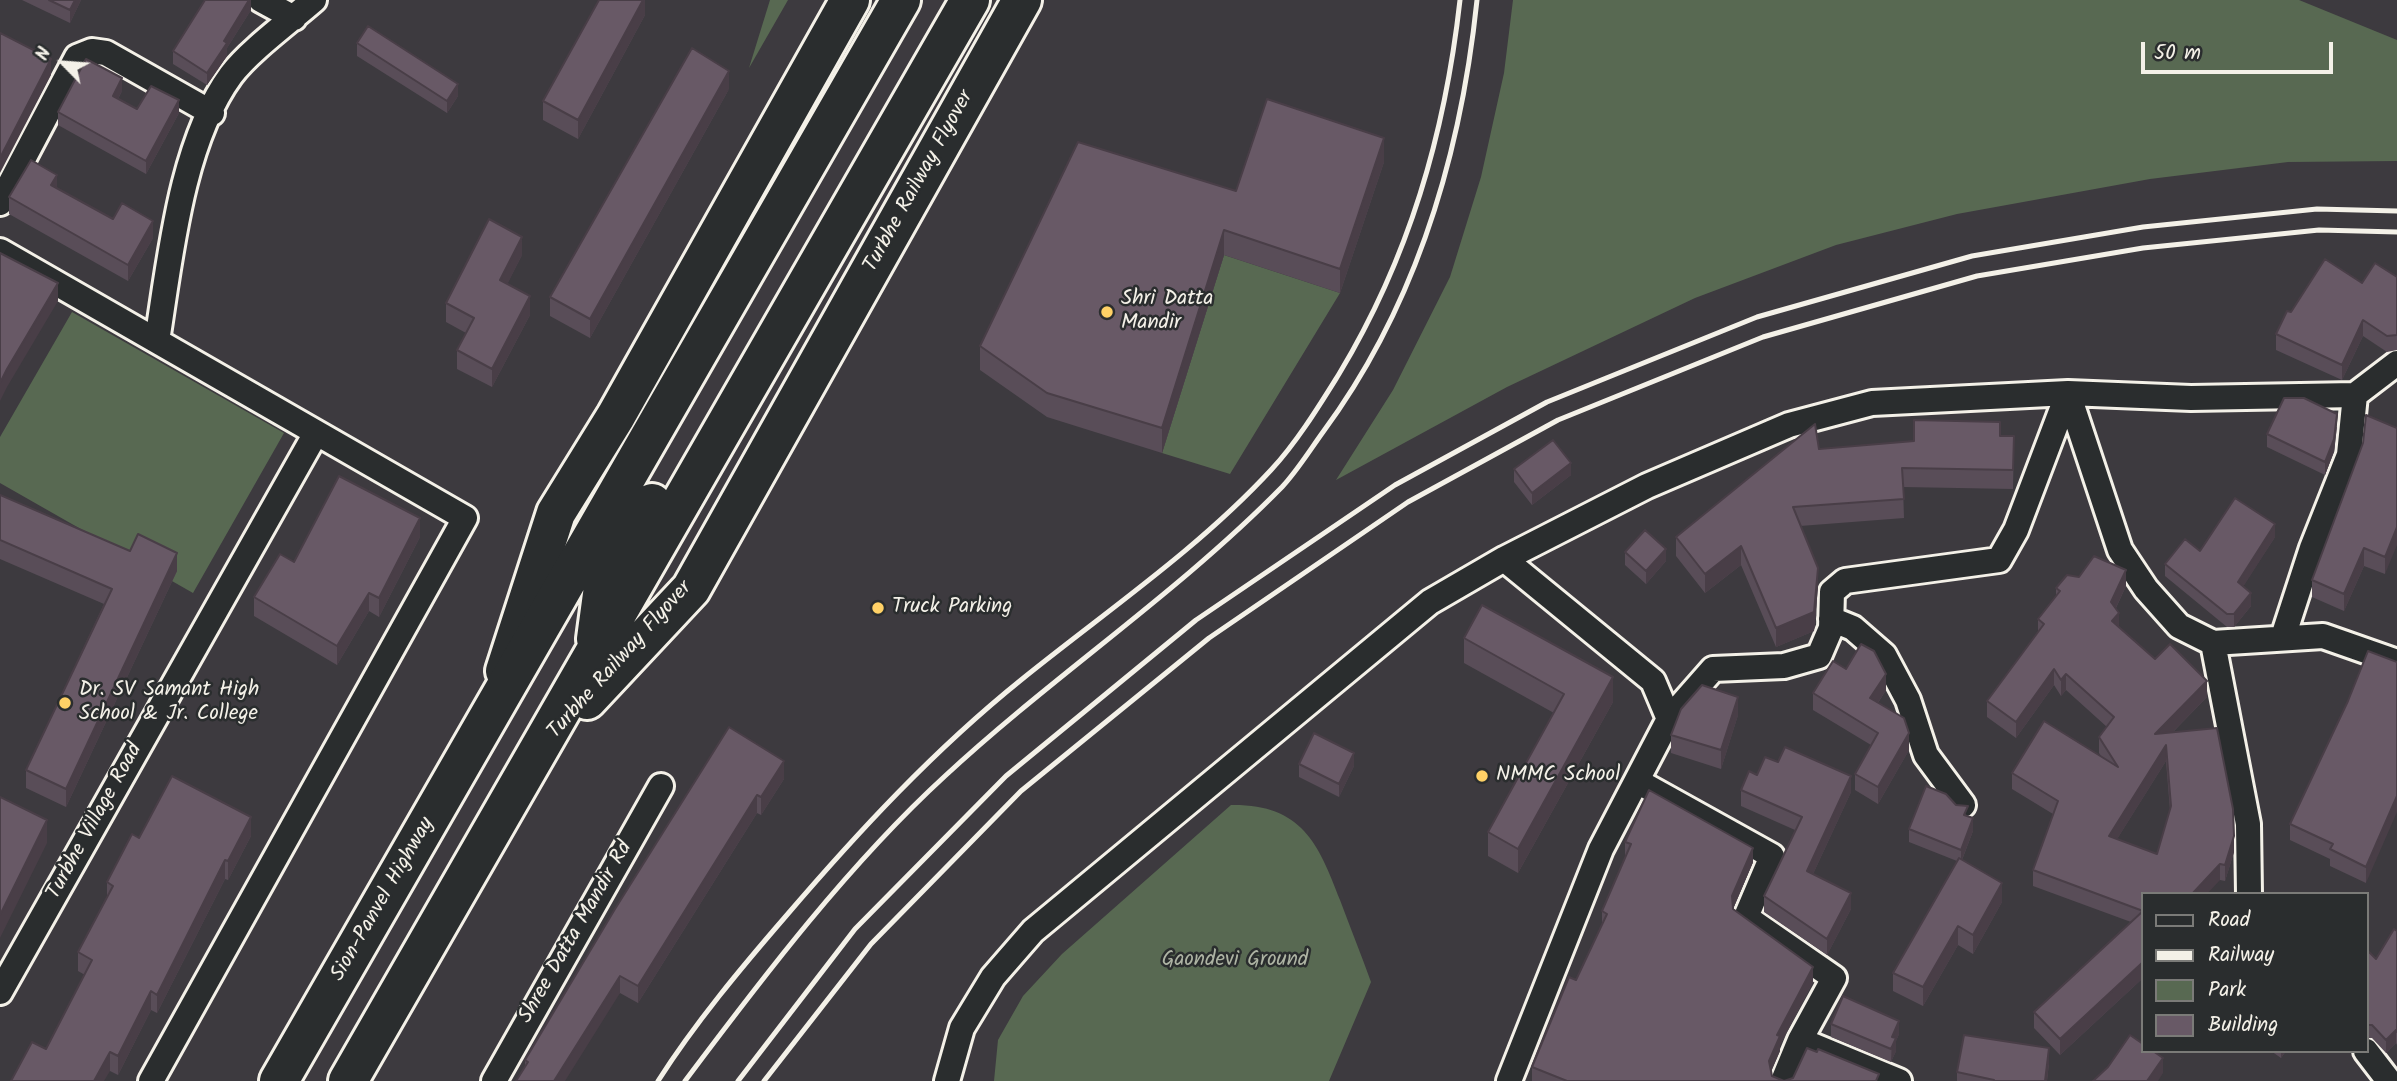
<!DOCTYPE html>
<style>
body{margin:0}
#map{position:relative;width:2397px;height:1081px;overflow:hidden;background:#3d3a3f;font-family:Kalam,sans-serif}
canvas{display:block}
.legend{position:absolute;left:2141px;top:892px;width:228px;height:161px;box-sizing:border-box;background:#2a2d2e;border:2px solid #7b7b78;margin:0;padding:9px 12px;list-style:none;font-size:21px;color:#f4f1e8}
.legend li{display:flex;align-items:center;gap:14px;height:35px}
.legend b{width:35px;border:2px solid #7b7b78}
.north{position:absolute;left:28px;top:28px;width:70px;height:70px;-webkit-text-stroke:5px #2a2d2e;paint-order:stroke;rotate:295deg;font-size:19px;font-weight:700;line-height:28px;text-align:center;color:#f4f1e8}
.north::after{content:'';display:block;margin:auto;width:24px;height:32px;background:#f4f1e8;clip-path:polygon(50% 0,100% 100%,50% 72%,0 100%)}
.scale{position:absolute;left:2141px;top:42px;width:192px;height:32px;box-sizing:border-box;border:4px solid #f4f1e8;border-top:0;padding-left:9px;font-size:21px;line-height:24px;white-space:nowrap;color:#f4f1e8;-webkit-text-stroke:5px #2a2d2e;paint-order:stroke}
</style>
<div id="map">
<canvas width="2397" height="1081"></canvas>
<ul class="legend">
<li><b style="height:9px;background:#2a2d2e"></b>Road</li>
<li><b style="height:9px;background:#f4f1e8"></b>Railway</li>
<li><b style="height:19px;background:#586952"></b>Park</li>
<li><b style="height:19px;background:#685966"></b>Building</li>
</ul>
<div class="north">N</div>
<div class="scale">50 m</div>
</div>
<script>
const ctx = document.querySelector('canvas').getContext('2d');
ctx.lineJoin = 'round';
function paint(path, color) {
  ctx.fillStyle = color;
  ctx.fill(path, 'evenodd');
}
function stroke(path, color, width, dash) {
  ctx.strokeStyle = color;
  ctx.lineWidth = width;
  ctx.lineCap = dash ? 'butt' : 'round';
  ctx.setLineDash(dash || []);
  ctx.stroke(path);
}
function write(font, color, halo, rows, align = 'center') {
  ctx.font = font + ' Kalam,sans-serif';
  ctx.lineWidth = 5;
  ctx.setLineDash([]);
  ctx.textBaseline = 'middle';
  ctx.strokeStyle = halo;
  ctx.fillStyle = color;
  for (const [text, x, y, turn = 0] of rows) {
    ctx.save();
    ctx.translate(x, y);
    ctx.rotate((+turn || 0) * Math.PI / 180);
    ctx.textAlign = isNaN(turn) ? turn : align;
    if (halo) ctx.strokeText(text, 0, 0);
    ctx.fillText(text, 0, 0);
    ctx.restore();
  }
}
paint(new Path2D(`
 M770,0H788L749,68Z
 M1513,0H2299L2397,40V161L2288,162L2150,179L1957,214L1836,245L1695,298L1507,387L1336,480L1393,390L1450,277L1481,177L1504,73Z
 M1224,255L1340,293L1230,474L1162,453Z
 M72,312L284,433L193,593L0,483V437Z
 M1231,805C1301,804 1318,842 1340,900C1350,927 1361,954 1371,982L1329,1081H994L998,1040L1023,996L1062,954Z`), '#586952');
const street = new Path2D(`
 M261,0L294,18
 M0,203L77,57L92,51L106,53L212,113
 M0,251L465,518L151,1081
 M157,341C170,259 181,143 231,75C249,51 290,21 314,0
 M2068,393L2120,550L2146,589L2179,626L2213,643L2323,636L2397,662
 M1504,559L1653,681L1669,719L1601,849L1509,1081
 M1831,619L1853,628L1884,655L1908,700L1926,755L1963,805
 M2283,637L2312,548L2349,455L2355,395
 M2213,643L2248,824L2249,894
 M1669,719L1713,669L1784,666L1819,656L1831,628L1832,592L1845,581L1999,560L2016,530L2068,393
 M1637,781L1772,856L1746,917L1834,978L1800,1040L1899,1081
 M0,992L316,433
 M2366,1051L2389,1081
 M494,1081L661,786
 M947,1081L962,1028L993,977L1033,931L1430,602L1504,559L1647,486L1789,425L1872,403L2068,393L2191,398L2355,395L2397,363
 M1783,1081L1800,1040`);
const primary = new Path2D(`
 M505,671L556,513L616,416L850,0`);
const highway = new Path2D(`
 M596,639L603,587L652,503
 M587,700L691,589L1022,0
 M279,1081L901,0
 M348,1081L970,0`);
stroke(street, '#f4f1e8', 30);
stroke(primary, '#f4f1e8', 44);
stroke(highway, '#f4f1e8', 44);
stroke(street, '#2a2d2e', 24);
stroke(primary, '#2a2d2e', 38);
stroke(highway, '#2a2d2e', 38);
stroke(new Path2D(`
 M658,1081C695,1023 741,968 786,916C858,832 934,750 1021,680C1105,612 1197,550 1271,470C1297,442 1319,406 1339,374C1409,258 1445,134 1460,0
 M685,1081C763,977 849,864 945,776C1054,675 1178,593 1282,487C1297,471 1310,450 1323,432C1416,306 1461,154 1477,0
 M738,1081L855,929L1006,776L1196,620L1395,485L1547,402L1757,317L1972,256L2143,227L2317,209L2397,211
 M764,1081L871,944L1021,791L1209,638L1408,502L1558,420L1763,337L1977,276L2143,248L2319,230L2397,232`), '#f4f1e8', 5);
paint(new Path2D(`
 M22,0H81L70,23Z
 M251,0V10L227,48V56L207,85L173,64V51Z
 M645,0V15L578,139L543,120V101Z
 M357,43L458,96L447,113L357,56Z
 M729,89L590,338L550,316V297Z
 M122,91L118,99L137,109L179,113L146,174L58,125V112Z
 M1384,162L1340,293L1224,255L1162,453L1047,417L980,370V346L1236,191Z
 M57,189L113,219L153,238L128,281L9,214V197Z
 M522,255L507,284L530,315L492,387L457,369V350L466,333L446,322V303Z
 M2397,277V350L2387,352L2363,336L2342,380L2276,350V334L2291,312L2362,283Z
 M2337,427L2334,451L2325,475L2267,447V434Z
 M2397,428L2385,574L2364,566L2344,611L2312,597V580Z
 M2000,436H2014L2013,489L1903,487L1904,518L1800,526L1818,587L1814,631L1776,647L1741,565L1705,593L1676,556V537L1819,449Z
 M1514,469L1571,475L1532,505L1514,482Z
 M0,495L177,571L66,807L26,788V770L104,604L0,559Z
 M420,537L379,617L369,611L337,665L254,616V597L294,562Z
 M2275,537L2243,586L2251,606L2234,627H2227L2165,576V564L2200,551Z
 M1625,552L1666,561L1646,584L1625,565Z
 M2126,586L2116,608L2119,628L2155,659L2207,697L2173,732L2234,852L2225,881L2220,880L2143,894V978L2060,1055L2034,1028V1012L2131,922L2033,886V870L2053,814L2012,789V773L2101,756L2099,753V737L2107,727L2066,690L2061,696L2054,685L2016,738L1987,717V701L2038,632V619L2056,596V588ZM2166,761L2170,810L2157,854L2117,839Z
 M1464,638L1613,702L1518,873L1488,856V832L1554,713L1464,663Z
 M2368,651L2366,883L2330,866V859L2290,840V824L2348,701Z
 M1846,669L1886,690L1878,703L1909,750L1878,804L1855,790V774L1871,745L1813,710V693Z
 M1738,715L1721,769L1671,753V735Z
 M729,727L784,779L761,815L757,813L638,1003L620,993L525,1066V1060Z
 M1299,764L1354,766L1339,797L1299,777Z
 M1757,775L1851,792L1813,874L1851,909L1827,955L1764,912V896L1795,830L1741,806V790Z
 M1956,805L1968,817L1973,831L1962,860L2002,902L1973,954L1958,945L1923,1006L1893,991V973L1957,861L1909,842V829Z
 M251,836L228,880L225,879L157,1013L151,1010L118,1075L110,1071L46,1049L85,975L78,971V952L107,898V882L139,838Z
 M1625,842L1753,862L1733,909L1813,982L1780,1045V1051L1771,1072L1772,1076L1784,1081H1532V1067L1576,980L1602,925V911L1625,857Z
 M2397,931V1045L2396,1043L2386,1053L2372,1038H2367V950L2376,959Z
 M1831,1024L1899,1034L1896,1041V1051L1891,1062L1831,1037Z
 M2271,1051H2286L2281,1058Z
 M2049,1063L2047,1081H1957V1072Z`), '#594d58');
paint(new Path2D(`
 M75,0H81L70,23V10Z
 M249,0H251V10L227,48V56L207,85V73L224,41Z
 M643,0H645V15L578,139V120Z
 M51,59V75L0,173V158Z
 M729,71V89L590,338V319Z
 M122,78V91L113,108V96Z
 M458,84V96L447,113V101Z
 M179,100V113L146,174V161Z
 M1384,138V162L1340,293V269Z
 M57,175V191L51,185Z
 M153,221V238L128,281V265Z
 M1224,230V255L1162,453V428Z
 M522,237V255L500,299V280Z
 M58,283V301L7,387L0,401V383L7,369Z
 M530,296V315L492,387V369Z
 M2363,320V336L2342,380V365Z
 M2337,414L2334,451L2325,475V462Z
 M1571,463V475L1532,505V493Z
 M420,518V537L379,617V598Z
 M2275,524V537L2238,595V582Z
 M2397,527V545L2385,574V557Z
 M1741,546V565L1705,593V574Z
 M2364,548V566L2344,611V594Z
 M1666,549V561L1646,584V571Z
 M177,553V571L66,807V789Z
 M1818,568V587L1814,631L1776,647V628Z
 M2126,570V586L2111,618V602Z
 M369,593V611L337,665V646Z
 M2251,593V606L2234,627V614Z
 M2119,613V629L2112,621Z
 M2054,669V685L2016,738V722Z
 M1886,674V690L1870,715V698Z
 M2066,674V690L2061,696V680Z
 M1613,677V702L1518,873V849Z
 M2207,681V697L2155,750V734Z
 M1738,697V715L1721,769V750Z
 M1909,733V750L1878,804V787Z
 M2166,745V761L2109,852V836Z
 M1354,753V766L1339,797V784Z
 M784,761V779L761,815V797Z
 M1851,776V792L1807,887V871Z
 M757,795V813L638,1003V986Z
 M2397,796V812L2366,883V867Z
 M251,817V836L228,880V861Z
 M1973,818V831L1961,862V850Z
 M47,820V843L0,938V915Z
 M2234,836V852L2225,881V865Z
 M1753,848V862L1732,911V896Z
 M225,860V879L157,1013V995Z
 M2220,864V880L2207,894H2192Z
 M2002,883V902L1973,954V935Z
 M1851,893V909L1827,955V939Z
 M1958,926V945L1923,1006V987Z
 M2143,962V978L2060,1055V1039Z
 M1813,967V982L1780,1045V1051L1769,1076V1061L1777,1035Z
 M620,976V993L565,1081H554Z
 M151,991V1010L118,1075V1056Z
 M1899,1021V1034L1896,1041V1051L1891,1062L1892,1037Z
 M2396,1030V1043L2386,1053V1040Z
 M2049,1048V1063L2047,1081H2045Z
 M2281,1051H2286L2281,1058Z
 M110,1052V1071L104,1081H94Z
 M2163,1058V1073L2158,1081H2147Z`), '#493e47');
const building = new Path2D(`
 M49,0H75L70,10Z
 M205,0H249L224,41L227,43L207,73L173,51Z
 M599,0H643L578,120L543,101Z
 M368,26L458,84L447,101L357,43Z
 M0,33L51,59L0,158Z
 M692,48L729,71L590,319L550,297Z
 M86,59L122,78L113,96L137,109L151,86L179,100L146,161L58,112Z
 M1267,99L1384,138L1340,269L1224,230L1162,428L1047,393L980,346L1078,142L1236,191Z
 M31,160L57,175L51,185L113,219L122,203L153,221L128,265L9,197Z
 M489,219L522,237L500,280L530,296L492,369L457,350L474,318L446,303Z
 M0,253L58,283L7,369L0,383Z
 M2325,259L2362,283L2375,263L2397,277V335L2387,336L2363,320L2342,365L2276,334L2287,311L2291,312Z
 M2284,398H2304L2337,414L2334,439L2325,462L2267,434Z
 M2366,415L2397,428V527L2385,557L2364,548L2344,594L2312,580L2363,443Z
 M1914,420L2000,422V436H2014L2013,470L1902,468L1904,499L1793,507L1818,568L1814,612L1776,628L1741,546L1705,574L1676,537L1815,424L1819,449L1914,441Z
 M1553,440L1571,463L1532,493L1514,469Z
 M339,476L420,518L379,598L369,593L337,646L254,597L280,554L294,562Z
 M0,495L130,551L138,534L177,553L66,789L26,770L112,589L0,540Z
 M2235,498L2275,524L2238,582L2251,593L2234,614H2227L2165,564L2185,539L2200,551Z
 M1645,530L1666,549L1646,571L1625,552Z
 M2094,556L2126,570L2111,602L2119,613L2112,621L2155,659L2170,644L2207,681L2155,734L2217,728L2233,809L2234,836L2225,865L2220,864L2192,894H2143V911L2033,870L2058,801L2012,773L2044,721L2118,767L2099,737L2114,717L2066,674L2061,680L2054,669L2016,722L1987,701L2044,624L2038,619L2060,591L2056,588L2067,575L2079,577ZM2166,745L2171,806L2157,854L2109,836Z
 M1482,605L1613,677L1518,849L1488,832L1564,694L1464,638Z
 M1861,644L1874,651L1886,674L1870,698L1904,718L1909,733L1878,787L1855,774L1878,733L1813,693L1833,661L1846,669Z
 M2368,651L2397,662V796L2366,867L2330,849L2333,844L2290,824L2348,701Z
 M1702,685L1738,697L1721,750L1671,735L1681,709Z
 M729,727L784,761L761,797L757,795L638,986L620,976L554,1081H516L528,1062L525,1060L615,909Z
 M1314,733L1354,753L1339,784L1299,764Z
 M1785,747L1851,776L1807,871L1851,893L1827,939L1764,896L1802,817L1741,790L1749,771L1757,775L1765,757L1778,762Z
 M172,776L251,817L228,861L225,860L157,995L151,991L118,1056L110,1052L94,1081H11L32,1042L46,1049L92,960L78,952L113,886L107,882L132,834L139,838Z
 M1926,786L1946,794L1956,805L1968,806L1964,815L1973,818L1961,850L1909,829Z
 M1649,790L1753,848L1732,896L1733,909L1813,967L1777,1035L1780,1036L1769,1061L1772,1076L1784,1081H1567L1532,1067L1569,977L1576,980L1607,914L1602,911L1631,844L1625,842Z
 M0,797L47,820L0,915Z
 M1959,858L2002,883L1973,935L1958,926L1923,987L1893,973Z
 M2143,911V962L2060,1039L2034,1012Z
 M2394,929L2397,931V1032L2396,1030L2386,1040L2372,1025H2367V950L2376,959Z
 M1843,996L1899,1021L1892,1037L1896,1038L1891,1049L1831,1024Z
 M1964,1035L2049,1048L2045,1081H1994V1080L1957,1072Z
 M2130,1035L2143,1044V1051H2153L2163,1058L2147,1081H2093L2108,1067Z
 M1807,1048L1817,1052L1818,1049L1879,1074L1876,1081H1784L1793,1078Z`);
paint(building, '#685966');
stroke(building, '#493e47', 2);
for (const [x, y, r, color] of [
 [1107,312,7,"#ffd166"],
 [878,608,7,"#ffd166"],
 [65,703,7,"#ffd166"],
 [1482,776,7,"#ffd166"]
]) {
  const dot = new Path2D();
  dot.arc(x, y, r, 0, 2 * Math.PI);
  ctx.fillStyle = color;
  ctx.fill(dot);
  stroke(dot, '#2a2d2e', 2.5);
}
write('21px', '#f4f1e8', '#2a2d2e', [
 ["Turbhe Railway Flyover",920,182,-61],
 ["Turbhe Railway Flyover",621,661,-48],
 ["Turbhe Village Road",96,822,-61],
 ["Sion-Panvel Highway",384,900,-60],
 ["Shree Datta Mandir Rd",577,933,-60]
]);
write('21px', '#f4f1e8', '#2a2d2e', [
 ["Shri Datta",1121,300],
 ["Mandir",1121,324],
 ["Truck Parking",892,608],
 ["Dr. SV Samant High",79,691],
 ["School & Jr. College",79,715],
 ["NMMC School",1496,776]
], 'left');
write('21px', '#aeb4a4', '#2a2d2e', [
 ["Gaondevi Ground",1235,961]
]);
</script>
